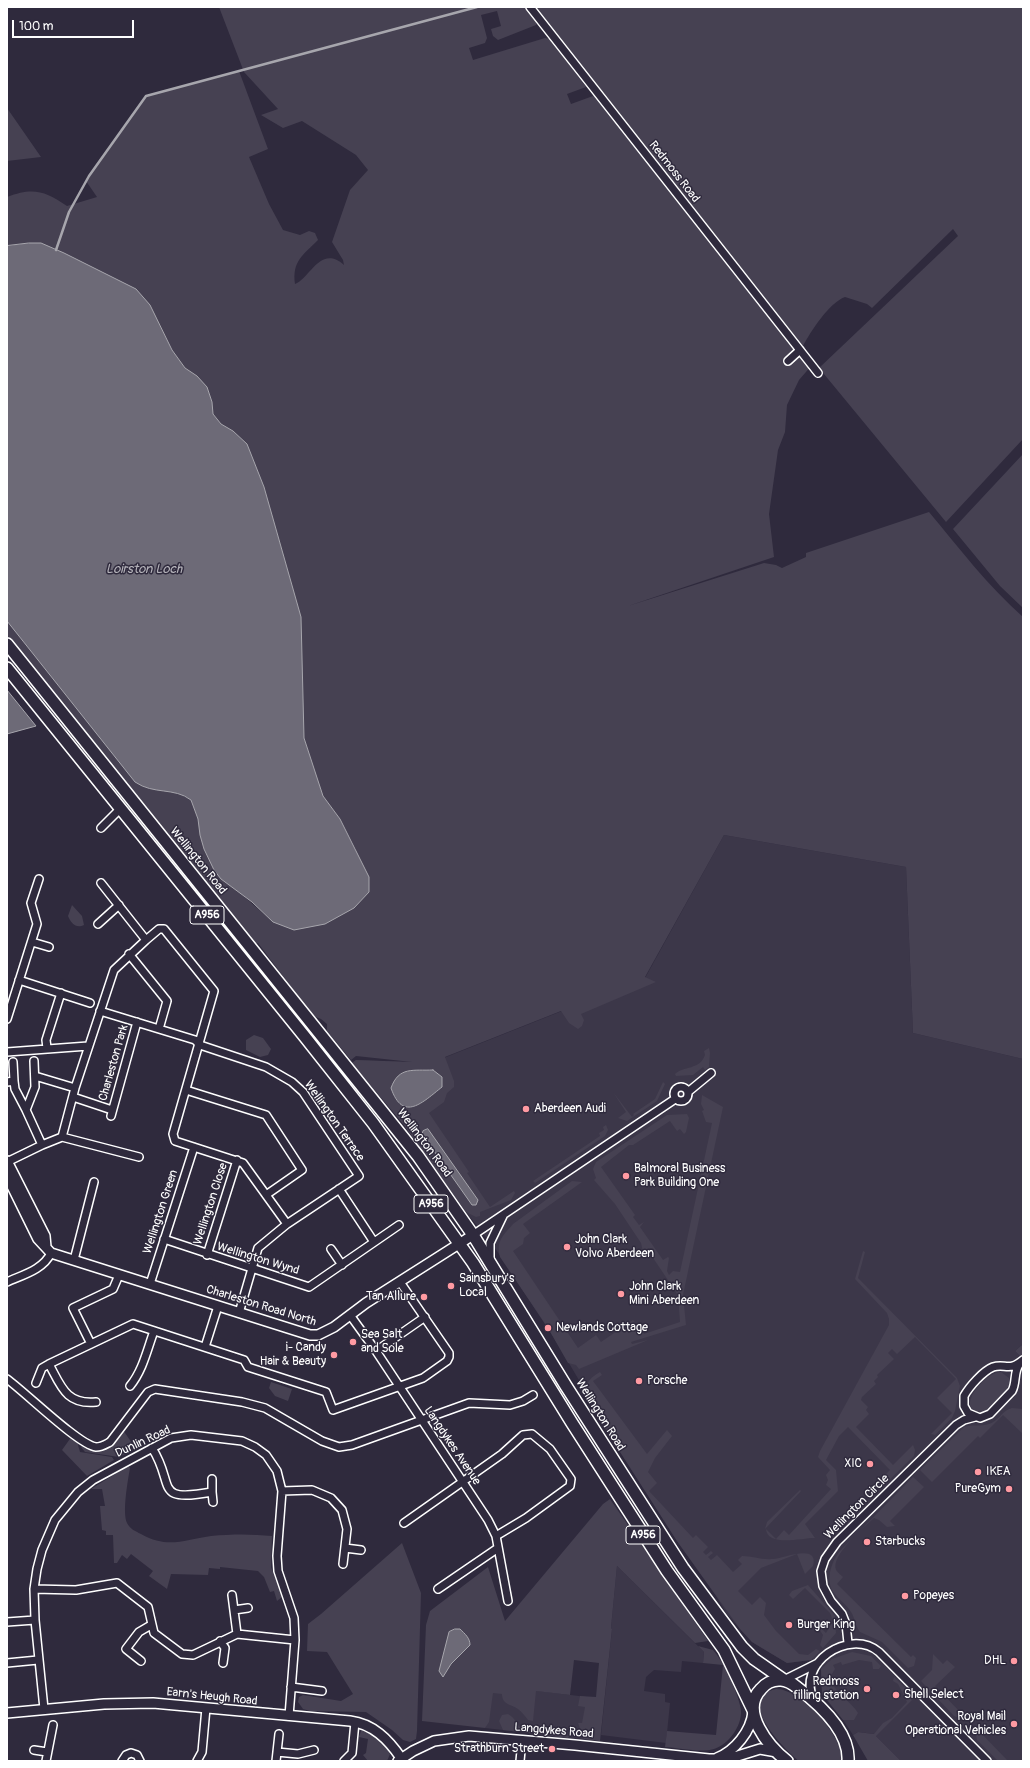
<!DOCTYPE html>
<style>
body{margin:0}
#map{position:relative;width:1030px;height:1768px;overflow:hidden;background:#2f2a3d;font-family:Pangolin,sans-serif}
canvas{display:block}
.frame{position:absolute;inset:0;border:8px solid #fff;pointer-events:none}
.scale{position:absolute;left:12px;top:20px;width:122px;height:18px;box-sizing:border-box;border:2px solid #fff;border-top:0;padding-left:5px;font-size:12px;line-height:14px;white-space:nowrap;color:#fff;-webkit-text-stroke:3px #2f2a3d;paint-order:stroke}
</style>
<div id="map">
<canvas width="1030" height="1768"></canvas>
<div class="frame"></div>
<div class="scale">100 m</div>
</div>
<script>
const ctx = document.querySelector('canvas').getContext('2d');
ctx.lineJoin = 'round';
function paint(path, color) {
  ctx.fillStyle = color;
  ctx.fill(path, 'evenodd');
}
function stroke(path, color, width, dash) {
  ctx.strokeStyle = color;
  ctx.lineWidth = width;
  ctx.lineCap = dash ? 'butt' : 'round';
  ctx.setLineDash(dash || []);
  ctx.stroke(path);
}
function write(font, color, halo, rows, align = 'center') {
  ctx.font = font + ' Pangolin,sans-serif';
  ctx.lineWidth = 3;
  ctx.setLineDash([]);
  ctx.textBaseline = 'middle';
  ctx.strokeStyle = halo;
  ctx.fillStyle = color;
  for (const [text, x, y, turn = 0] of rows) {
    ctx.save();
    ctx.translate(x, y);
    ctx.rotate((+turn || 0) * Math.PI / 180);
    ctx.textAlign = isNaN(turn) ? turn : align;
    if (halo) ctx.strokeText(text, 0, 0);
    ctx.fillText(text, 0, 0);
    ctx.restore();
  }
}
paint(new Path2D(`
 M724,835L906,867L913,1033L1023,1059V1344L1015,1351L1023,1359V1761H901L874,1734L858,1732L853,1735L836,1709L822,1694L821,1669L811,1660L787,1663L752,1642L726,1613L716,1596L677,1541L592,1408L589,1397L554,1338L497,1251L466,1212L404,1125L352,1063L356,1060L431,1063L645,978Z
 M617,1566L704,1652L703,1663L682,1661L681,1672L654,1670L646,1677L644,1691L665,1694V1702L670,1703L666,1743L601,1735L612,1629L611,1628Z
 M490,1685L595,1698L591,1740L485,1728Z`), '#3c3749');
paint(new Path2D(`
 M219,7H525L537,22L536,25L498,40L493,36L491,29L501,26L497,11L481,15L487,38L485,43L469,48L473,60L545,38L550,39L586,87L567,94L571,104L593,96L596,97L812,365L799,380L787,405L785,432L778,450L769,514L774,557L628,606L764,563L776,565L782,568L806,557V553L929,512C959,548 988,586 1023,617V1059L913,1033L906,867L724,835L645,977L656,982L581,1014L584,1020L582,1026L578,1029L569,1023L561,1011L445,1057L454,1081V1087L447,1093L444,1102L429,1113L469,1172L467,1173L490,1207L514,1191L515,1193L511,1200L480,1212V1216L476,1217L466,1212L404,1125L352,1063L356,1060L412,1062L356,1056L351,1060L327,1031V1024L321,1019L313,1016L258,943L256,944L7,635V621L135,782C154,795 174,787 191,800L198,819L200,835L204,849L214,870L273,922L356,850L340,819L323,796L304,738L301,617L264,487L247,444L233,431L221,424L213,414L212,402L197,376L185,368L172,350L160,325L99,272L64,253L29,243L7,246V197C33,187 45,191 67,206L97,197L86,181L146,96L239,71L268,149L249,157L269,204L283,230L300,235L309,231L315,233L318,240C303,255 292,261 295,284C310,279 320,244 344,265L343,260L332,242L350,190L368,170L356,155L302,121L283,128L261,115L278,109L244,72Z
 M534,7H1023V439L946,522L819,368L958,236L953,229L872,308L867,304L845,297C829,303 811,331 803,346Z
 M7,108L41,157L7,161Z
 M1023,454V608L1000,586L953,529Z
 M72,905L82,916L84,925C76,929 71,923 68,916Z
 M254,1035L263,1038L271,1049L268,1055L260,1057L246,1050V1040Z
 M709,1048L710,1053L709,1067L705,1070L703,1067L693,1075L676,1076L675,1074C683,1066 700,1070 705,1055L704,1051Z
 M663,1082L665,1084L657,1101L627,1121L618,1118L626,1112L613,1092L632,1117L634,1115L633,1114L655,1099Z
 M702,1095L723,1107L683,1295L686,1325L631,1342L632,1344L648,1340L579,1369L576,1365L568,1363L548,1328L500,1257C496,1240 503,1236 513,1224L572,1181L582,1182L523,1224L530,1233L524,1238L523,1244L513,1251L578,1348L596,1335L601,1342L633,1320L644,1334L680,1322L678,1295L647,1249L643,1252L641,1243L615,1204L594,1180L596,1178L593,1169L596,1162L667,1115L687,1114L689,1118L686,1132L684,1134L680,1129L677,1131L670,1121L633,1145H629L601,1167L635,1215L633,1217L639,1225L644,1222L640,1227L663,1260L668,1257L669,1258L667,1271L669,1275L673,1271L680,1272L712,1123L706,1122L702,1111L704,1110L701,1104Z
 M606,1125L608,1130L605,1136L535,1183L533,1181L600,1136L599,1133L604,1130L603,1127Z
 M863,1251L865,1252L858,1278L957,1378L960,1386L955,1411L952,1418L935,1435L931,1434L952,1413L937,1398L956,1379L915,1337L897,1354L892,1349L888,1353L894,1359L877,1375L878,1377L874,1381L876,1384L862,1397L861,1400L868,1407L866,1410L869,1414L856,1427L893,1465L913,1445L915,1450L914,1456L881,1488H878L875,1485L890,1470L848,1427L839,1436L826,1460L836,1470L838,1491L805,1524L815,1538C801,1538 767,1547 766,1529L776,1539L784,1530L789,1535L831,1489L826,1485L828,1480L826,1475L830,1470L818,1457L820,1451L889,1325V1319L887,1313L855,1279Z
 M1023,1344V1355L1021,1357L1015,1351Z
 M600,1372L602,1375L593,1381L647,1454L667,1430L672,1436L655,1458L648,1472L657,1483L649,1491L693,1538L696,1535L708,1547L703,1552L706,1555L711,1551L713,1553L708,1557L711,1560L717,1555L733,1572L742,1564L738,1560L742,1556C753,1556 761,1560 773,1559C781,1559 820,1542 813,1566L805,1574L797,1554L761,1568L738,1591L752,1605L760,1597L766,1603L764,1615L776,1631L799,1654L808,1655L816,1649L820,1651L811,1660L787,1663L752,1642L740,1629L677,1541L592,1408C586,1390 581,1383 600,1372Z
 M1001,1372L1009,1378C1013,1392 980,1426 970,1405C969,1392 989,1372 1001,1372Z
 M271,1382L292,1389L288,1401L275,1396L269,1388Z
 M1012,1408L1023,1409V1434L1003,1415L980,1438L978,1436L932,1482L920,1470L964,1427C972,1424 981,1427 989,1424C999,1421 1002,1410 1012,1408Z
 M123,1430L136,1449L119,1457L85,1452L81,1447L82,1441L98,1449Z
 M72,1436L81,1440L78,1445L80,1452L112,1457L114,1460L87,1476L62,1450Z
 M128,1466L130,1468C128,1480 122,1512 127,1523C130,1529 135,1531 141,1534C168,1549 183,1540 211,1536C232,1534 252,1534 272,1536L271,1567L282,1597L277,1601L274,1591L270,1592L264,1577L258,1571L220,1567V1569L209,1568L208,1575L171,1574L167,1589L149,1576L153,1571L131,1554L127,1559L122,1555L117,1563H114L113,1535H106V1531L102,1530L100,1506H105L102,1489H91Z
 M913,1477L924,1487L890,1521L895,1526L887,1527L879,1520L874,1518C864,1527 830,1556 836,1570C838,1573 841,1575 843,1577L837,1584L911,1657L913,1655L916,1658L914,1666L908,1668L882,1642L860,1632C855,1626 855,1618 851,1612C847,1605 839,1600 834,1593C825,1581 831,1563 839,1552Z
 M800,1490L801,1491L765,1529L767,1522Z
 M610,1499L708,1641L695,1643L617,1566L611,1628L612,1629L600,1741L584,1739L578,1723H582L585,1707L578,1706L580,1696L596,1697L599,1663L574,1660L570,1695L536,1691L533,1721L528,1720C525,1716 522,1712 518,1709C511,1704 502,1705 502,1694L493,1693L489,1722L485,1728L422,1721L426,1625L430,1611L488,1567L505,1621L603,1504Z
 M402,1543L421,1593L417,1731L416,1739L410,1742L403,1740L392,1730L366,1712L310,1711L303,1709L298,1702L299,1697L303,1695L341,1701L353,1694L327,1652L307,1651L308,1624L321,1614Z
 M808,1585L835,1616L836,1633L823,1648L820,1645L823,1635L819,1629L820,1627L826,1633L833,1621L830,1613L805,1588L793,1599L789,1595L792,1591Z
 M698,1646L713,1650C723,1660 740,1697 741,1711C742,1726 728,1745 714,1749C700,1753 680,1748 665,1747L667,1731L716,1735L723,1665L703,1663L704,1652Z
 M852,1652L871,1656L881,1666L879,1669H873L872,1662L859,1660L842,1665L841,1662L833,1665L835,1669L830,1677C832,1691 851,1701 858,1713L854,1720H843L822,1694L821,1669L832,1659Z
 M933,1654L943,1664L947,1660L955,1667L935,1686L965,1717L961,1719L954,1716L921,1681L932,1670Z
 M894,1677L915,1697L876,1736L901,1761H868L853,1735L858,1732L874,1734L883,1723L892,1718L907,1702L898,1684L893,1681Z
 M776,1689C800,1688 845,1738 842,1761H799C784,1749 734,1699 776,1689Z
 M508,1714C516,1718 517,1727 525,1731L569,1736L568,1738L503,1730L499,1721L502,1715Z
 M978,1725L981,1728L979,1731L1008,1761H998L977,1740L975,1730Z
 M364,1730C376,1736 385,1742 390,1754L387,1761H368L363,1755L366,1753L368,1739L359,1737L361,1731Z`), '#464152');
const water = new Path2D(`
 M29,243H41L64,253L136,289L150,305L172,350L185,368L197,376L207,387L212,402L213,414L221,424L233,431L247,444L264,487L301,617L304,738L323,796L340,819L369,877V892L354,908L325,924L294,930L273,922L252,902L221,879L214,870L204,849L200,835L198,819L191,800C174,787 154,795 135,782L7,621V246Z
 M7,690L36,726L7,734Z
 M433,1070L442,1077V1087C423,1102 403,1123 391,1088C399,1066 413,1071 433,1070Z
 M428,1129L478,1200L476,1205H472L422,1134L423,1131Z
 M455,1629H460C465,1634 470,1638 470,1645L451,1664L443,1677L439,1671L449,1632Z`);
paint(water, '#6d6a77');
stroke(water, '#a7a6ad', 1);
stroke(new Path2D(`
 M56,250L69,212L89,176L146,96L477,7`), '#a7a6ad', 2.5);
const minor = new Path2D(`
 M530,7L818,373
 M788,361L800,350
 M101,828L121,808
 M101,883L146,940
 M98,924L119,905
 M32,942L49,947
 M129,954L167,1001L159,1029
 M19,980L90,1003
 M100,1011L195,1040L200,1045L266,1067L292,1082L303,1092L359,1176L287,1224L258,1248L239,1313
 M7,1019L37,924L31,903L39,879
 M47,1048L46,1040L61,993
 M7,1052L88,1046
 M34,1061L35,1087L26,1110L42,1145
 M13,1062L14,1081
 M35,1076L75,1088
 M7,1082L14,1081L15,1089L26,1110
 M674 1094a7 7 0 1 1 14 0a7 7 0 1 1-14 0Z
 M186,1090L266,1115L302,1170L266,1195
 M688,1092L711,1073
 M73,1097L112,1110
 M111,1116L137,1022
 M62,1137L75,1088L114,970L146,940L159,929H164L214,991L175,1127L173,1134L175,1141L243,1163L287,1224
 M7,1162L42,1145L62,1137L139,1157
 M339,1189L374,1242
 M473,1235L675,1099
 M164,1239L309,1287L399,1225
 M331,1249L342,1265
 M207,1255L237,1160
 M490,1259V1243L503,1216
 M74,1260L94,1182
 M7,1282C22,1275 43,1270 51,1253
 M150,1284L194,1147
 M350,1315L376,1351L488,1520L496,1536L508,1601
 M91,1344L73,1308L113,1289L119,1275
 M205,1347L218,1306
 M376,1351L425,1317
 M1020,1363C1013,1372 1017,1382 1012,1391L990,1414L980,1418L968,1413L964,1406V1396C969,1387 983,1371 993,1367C1005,1363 1009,1372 1023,1360
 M49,1364C61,1386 66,1405 96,1402
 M7,1379C25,1392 79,1445 96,1447C102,1447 106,1444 110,1442L148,1392L155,1389L242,1402L265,1408L322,1441L339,1447L352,1445L469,1403L510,1405L523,1401L533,1395
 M36,1383L42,1368L49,1364L133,1324L244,1360L248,1367L326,1392L333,1410L423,1378L447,1361L449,1357V1353L400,1282
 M130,1386C143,1370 147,1350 154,1331
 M152,1448C176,1485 152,1503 212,1492V1479
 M282,1491L312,1490L331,1498L342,1510L347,1529L343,1564
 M212,1492L213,1502
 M404,1523L502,1454L523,1435L532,1434L550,1449L571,1479L570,1486L526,1518L496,1536
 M345,1548L361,1550
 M34,1589L76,1590L117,1583L148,1607L154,1633L182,1654L193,1655L237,1634L295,1640
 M438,1589L498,1548
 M232,1595L237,1634
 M234,1610L248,1608
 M7,1622L35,1620
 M220,1641L225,1648L223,1663
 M848,1643L846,1624L842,1614L831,1601L823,1586L821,1571L825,1559L837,1542L956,1425L964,1420L975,1417
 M141,1661L126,1649L139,1632L151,1625
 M7,1663L38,1660
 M784,1680L818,1663
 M291,1687L322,1691
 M814,1700C795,1664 849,1627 879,1652L987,1761
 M44,1709L35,1620L34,1589L37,1569L42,1550L55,1520L78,1492L93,1480L171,1438L191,1435L242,1441L255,1447L266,1455L277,1471L282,1491L277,1556L278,1571L294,1618L295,1640L289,1716
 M34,1750L47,1752
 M277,1752L298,1754L314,1750
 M46,1761L53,1725
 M122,1761L126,1755L131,1753L137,1755L140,1761
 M197,1761L202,1752L206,1708
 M276,1761L279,1734
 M344,1761L352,1753L355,1722
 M520,1761L522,1740`);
const tertiary = new Path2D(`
 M7,1161L45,1236L46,1247
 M7,1176L38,1239L51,1253L310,1335H318L334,1327L366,1303L473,1235
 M7,1713L104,1704L153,1703L350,1721C373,1724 388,1739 401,1758
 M717,1758C735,1751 751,1731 753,1712
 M398,1761L413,1751L434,1741L469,1736L575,1745L709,1759H728L760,1749L777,1752`);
const primary = new Path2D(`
 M7,644L418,1156L473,1235L566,1386L683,1568L742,1647L754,1659L784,1680
 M7,668L305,1037L373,1123L473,1263L572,1423L667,1571L724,1650L753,1710
 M787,1761C769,1747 739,1711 761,1689C765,1684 772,1680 779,1680C787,1679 793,1684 798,1688C819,1704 850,1732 848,1761`);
stroke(minor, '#fff', 10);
stroke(tertiary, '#fff', 12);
stroke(primary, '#fff', 14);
stroke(minor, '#2f2a3d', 7);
stroke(tertiary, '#2f2a3d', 9);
stroke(primary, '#2f2a3d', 11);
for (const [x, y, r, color] of [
 [526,1109,4,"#ff9aa2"],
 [626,1176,4,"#ff9aa2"],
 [567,1247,4,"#ff9aa2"],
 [451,1286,4,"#ff9aa2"],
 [621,1294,4,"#ff9aa2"],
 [424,1297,4,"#ff9aa2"],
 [548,1328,4,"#ff9aa2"],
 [353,1342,4,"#ff9aa2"],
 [334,1355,4,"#ff9aa2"],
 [639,1381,4,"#ff9aa2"],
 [870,1464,4,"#ff9aa2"],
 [978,1472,4,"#ff9aa2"],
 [1009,1489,4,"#ff9aa2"],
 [867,1542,4,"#ff9aa2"],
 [905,1596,4,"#ff9aa2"],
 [789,1625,4,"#ff9aa2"],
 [1014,1661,4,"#ff9aa2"],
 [867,1689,4,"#ff9aa2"],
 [896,1695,4,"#ff9aa2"],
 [1014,1724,4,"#ff9aa2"],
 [552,1749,4,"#ff9aa2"]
]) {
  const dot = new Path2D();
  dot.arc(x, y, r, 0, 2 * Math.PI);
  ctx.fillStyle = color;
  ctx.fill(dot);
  stroke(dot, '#2f2a3d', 1.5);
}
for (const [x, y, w] of [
 [207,915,34],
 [431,1204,34],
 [643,1535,34]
]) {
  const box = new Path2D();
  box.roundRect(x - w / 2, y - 9, w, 18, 3);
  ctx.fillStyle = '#2f2a3d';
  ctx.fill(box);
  stroke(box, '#fff', 1);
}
write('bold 11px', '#fff', null, [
 ["A956",207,915],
 ["A956",431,1204],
 ["A956",643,1535]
]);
write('12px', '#fff', '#2f2a3d', [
 ["Redmoss Road",674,172,52],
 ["Wellington Road",198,861,51],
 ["Charleston Park",114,1063,-74],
 ["Wellington Terrace",334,1121,55],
 ["Wellington Road",424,1143,53],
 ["Wellington Close",211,1204,-72],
 ["Wellington Green",161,1212,-72],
 ["Wellington Wynd",258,1259,17],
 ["Charleston Road North",261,1306,17],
 ["Wellington Road",600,1415,58],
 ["Dunlin Road",143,1442,-25],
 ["Langdykes Avenue",452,1446,56],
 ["Wellington Circle",857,1507,-45],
 ["Earn's Heugh Road",212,1697,6],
 ["Langdykes Road",554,1731,5]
]);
write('12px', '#fff', '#2f2a3d', [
 ["Aberdeen Audi",534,1109],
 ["Balmoral Business",634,1169],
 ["Park Building One",634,1183],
 ["John Clark",575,1240],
 ["Volvo Aberdeen",575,1254],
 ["Sainsbury's",459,1279],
 ["Local",459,1293],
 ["John Clark",629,1287],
 ["Mini Aberdeen",629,1301],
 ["Tan Allure",416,1297,"right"],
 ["Newlands Cottage",556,1328],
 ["Sea Salt",361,1335],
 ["and Sole",361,1349],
 ["i- Candy",326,1348,"right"],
 ["Hair & Beauty",326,1362,"right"],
 ["Porsche",647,1381],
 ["XIC",862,1464,"right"],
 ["IKEA",986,1472],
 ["PureGym",1001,1489,"right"],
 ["Starbucks",875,1542],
 ["Popeyes",913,1596],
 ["Burger King",797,1625],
 ["DHL",1006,1661,"right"],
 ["Redmoss",859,1682,"right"],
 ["filling station",859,1696,"right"],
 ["Shell Select",904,1695],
 ["Royal Mail",1006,1717,"right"],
 ["Operational Vehicles",1006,1731,"right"],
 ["Strathburn Street",544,1749,"right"]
], 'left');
write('italic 13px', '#b6b4bb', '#2f2a3d', [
 ["Loirston Loch",144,570]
]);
</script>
